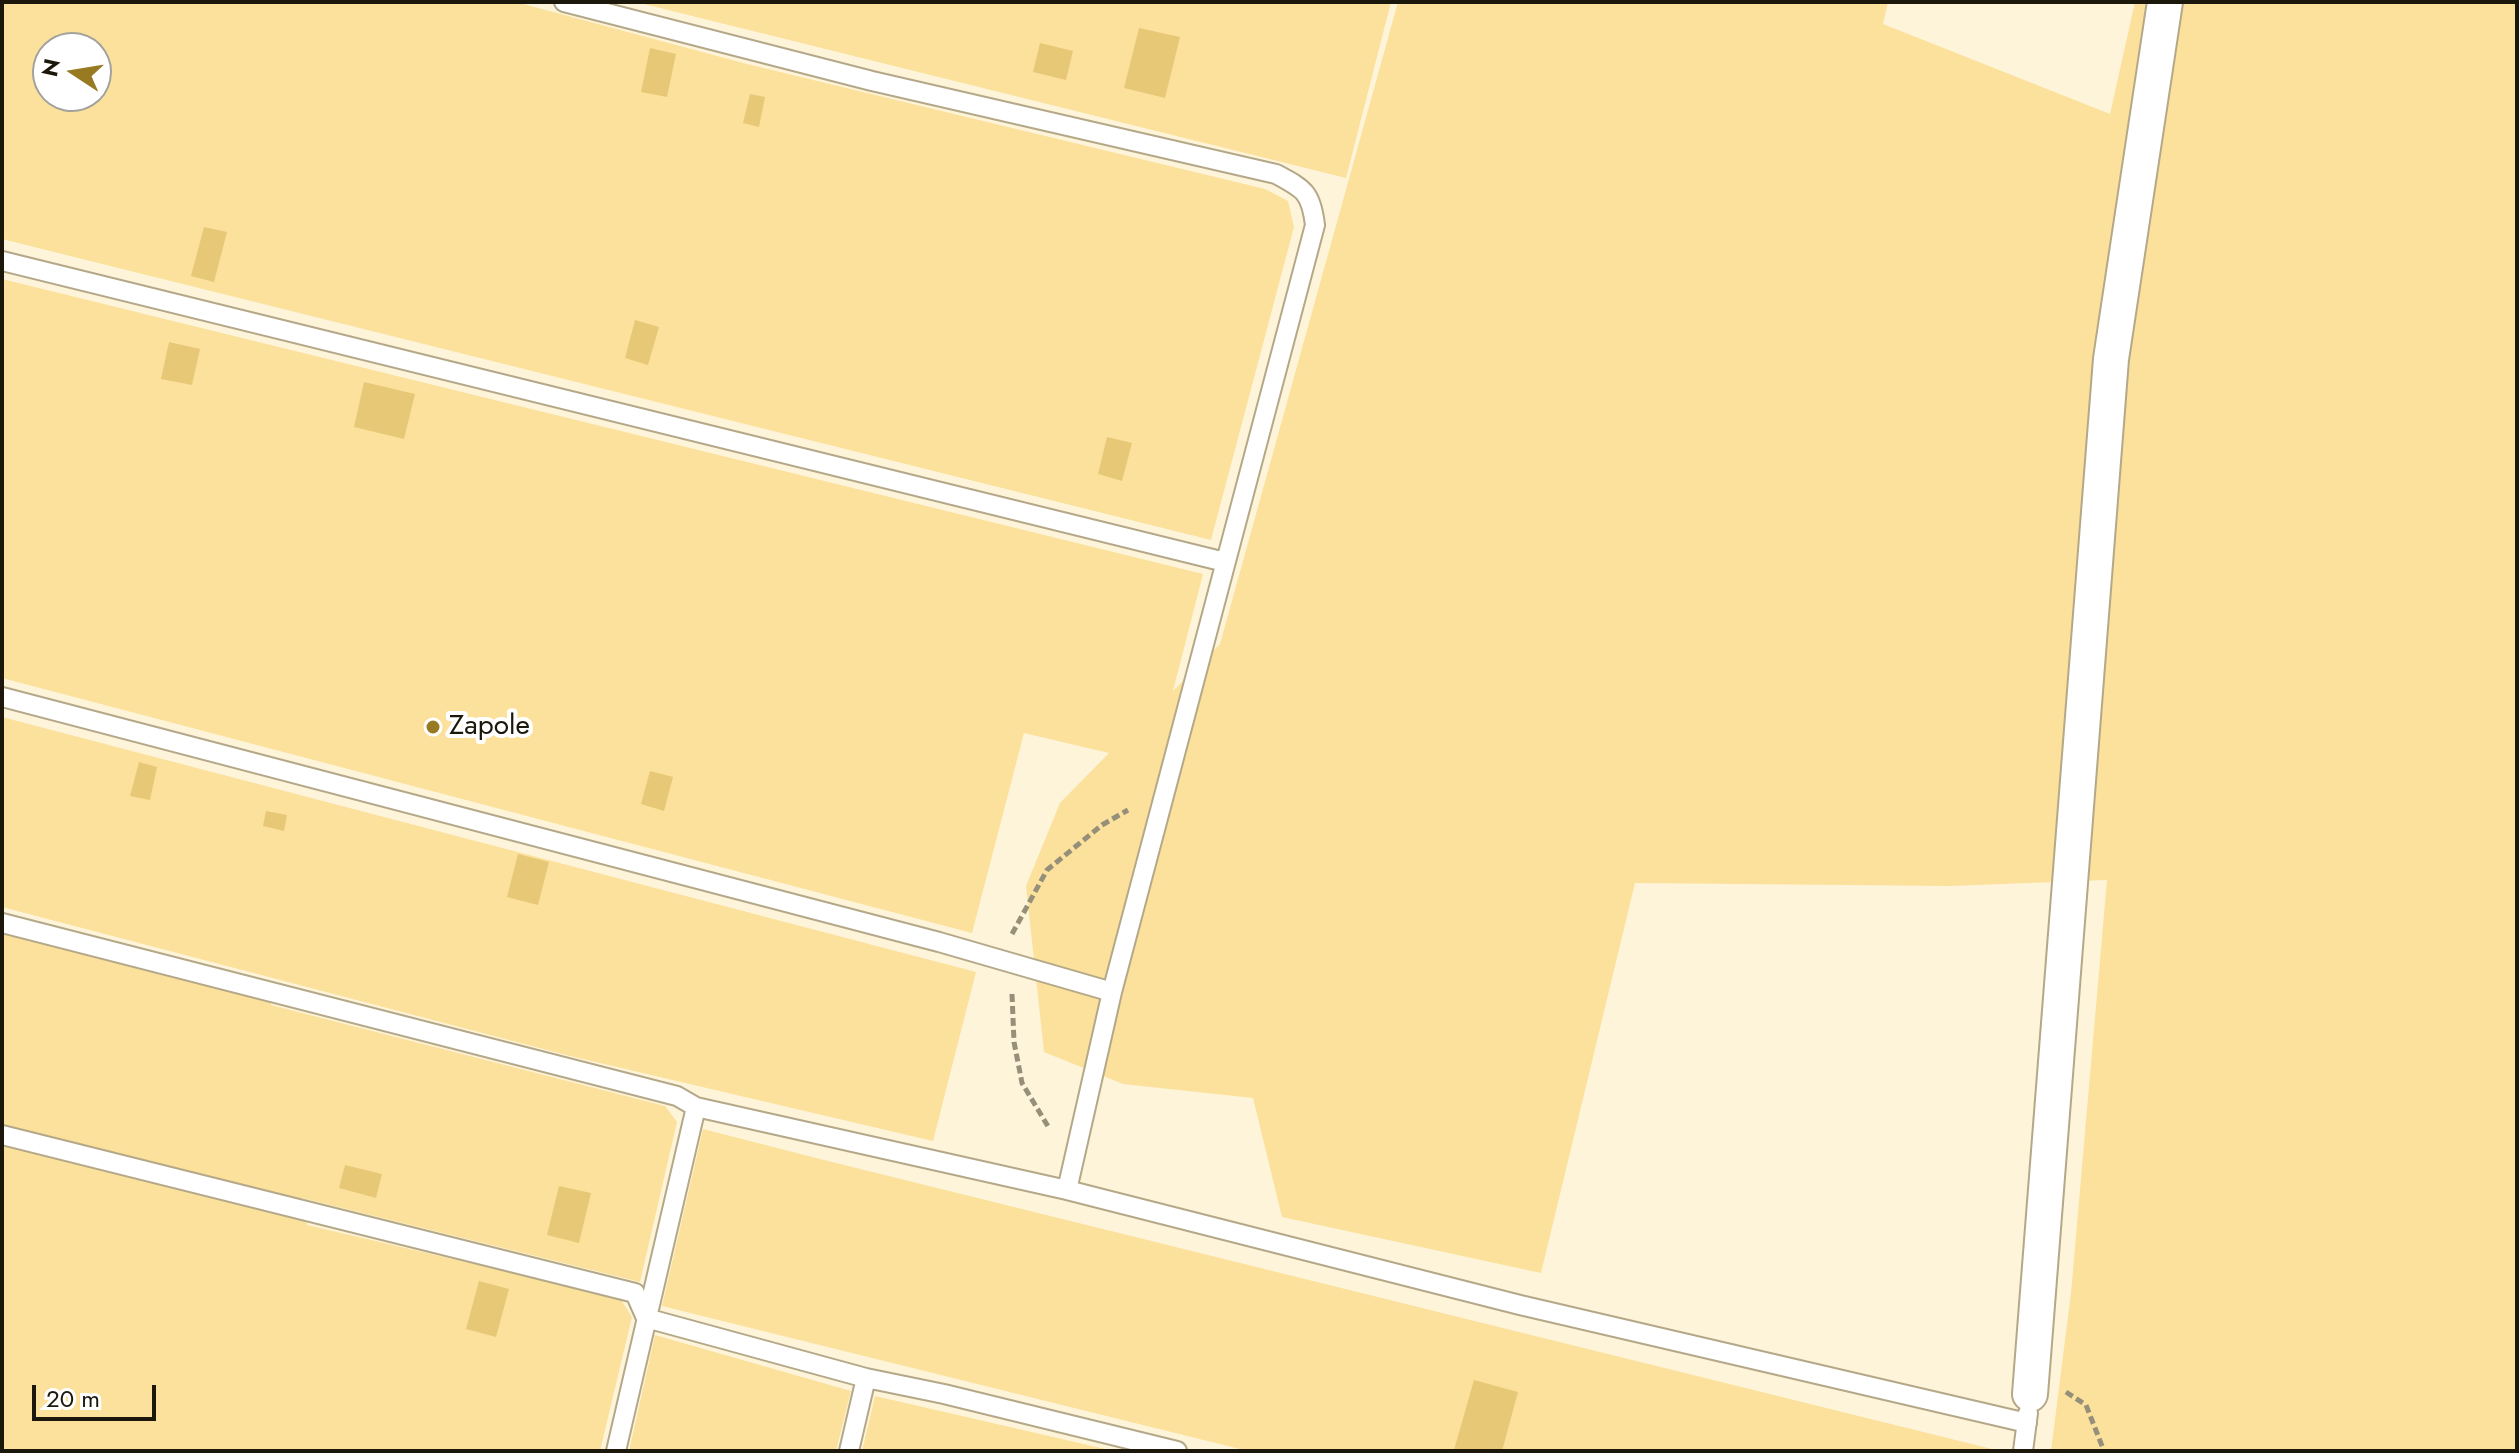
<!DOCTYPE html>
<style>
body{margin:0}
#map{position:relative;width:2519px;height:1453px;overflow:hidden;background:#fef4d9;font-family:Jost,sans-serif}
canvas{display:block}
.frame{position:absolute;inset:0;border:4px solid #1b170b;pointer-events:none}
.north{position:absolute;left:32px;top:32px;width:80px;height:80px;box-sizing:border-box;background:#fff;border:2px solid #a4a29d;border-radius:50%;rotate:282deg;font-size:22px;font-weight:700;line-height:32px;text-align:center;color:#1b170b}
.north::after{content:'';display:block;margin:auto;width:28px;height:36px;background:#987a23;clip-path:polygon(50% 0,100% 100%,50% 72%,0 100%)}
.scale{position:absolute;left:32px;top:1385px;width:124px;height:36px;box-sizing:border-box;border:4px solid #1b170b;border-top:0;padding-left:10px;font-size:24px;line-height:28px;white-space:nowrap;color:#1b170b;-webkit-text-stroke:6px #fff;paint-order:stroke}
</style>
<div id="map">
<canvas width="2519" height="1453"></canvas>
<div class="frame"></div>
<div class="north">N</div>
<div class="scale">20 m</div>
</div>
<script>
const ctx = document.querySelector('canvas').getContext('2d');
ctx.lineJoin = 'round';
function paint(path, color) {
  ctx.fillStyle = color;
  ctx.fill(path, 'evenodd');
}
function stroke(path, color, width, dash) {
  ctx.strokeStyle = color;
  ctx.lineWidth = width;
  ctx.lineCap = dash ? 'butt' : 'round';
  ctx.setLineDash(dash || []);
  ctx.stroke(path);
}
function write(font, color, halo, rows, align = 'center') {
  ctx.font = font + ' Jost,sans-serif';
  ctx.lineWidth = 8;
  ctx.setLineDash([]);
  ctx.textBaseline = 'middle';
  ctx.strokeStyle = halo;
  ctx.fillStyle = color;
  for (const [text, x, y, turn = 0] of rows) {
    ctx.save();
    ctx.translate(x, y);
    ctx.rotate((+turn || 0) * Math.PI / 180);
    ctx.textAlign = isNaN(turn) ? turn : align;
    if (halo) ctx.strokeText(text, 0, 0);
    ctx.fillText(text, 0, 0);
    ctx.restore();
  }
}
paint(new Path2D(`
 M2,2H516L747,64L1265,189L1288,201L1294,227L1211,540L2,239ZM48,48H96V96H48Z
 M636,2H1391L1346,178Z
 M1398,2H1888L1883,24L2110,114L2135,2H2517V1451H2051L2071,1293L2107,880L1950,886L1635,883L1541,1273L1282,1217L1253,1098L1123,1084L1044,1052L1026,886L1060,803L1109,753L1024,733L972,933L2,678V279L1203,574L1173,691L1220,644Z
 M2,717L976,972L933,1141L570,1056L2,907Z
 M2,931L269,998L271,1005L665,1106L677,1122L640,1282L302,1198L307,1225L620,1298L632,1317L600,1451H2Z
 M703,1129L820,1159L2000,1451H1248L662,1306Z
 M655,1335L851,1391L836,1451H629Z
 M875,1396L1114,1451H862Z`), '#fbe19c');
paint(new Path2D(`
 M1139,28L1180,37L1165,98L1124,88Z
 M1040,43L1073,51L1066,80L1033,72Z
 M650,48L676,54L667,97L641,92Z
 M750,94L765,97L759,127L743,123Z
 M204,227L227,232L214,282L191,276Z
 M635,320L659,327L648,365L625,358Z
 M169,342L200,349L192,385L161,379Z
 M364,382L415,394L404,439L354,427Z
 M1107,437L1132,443L1122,481L1098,474Z
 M139,762L157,767L150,800L130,796Z
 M650,771L673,777L664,811L641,804Z
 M266,811L287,815L284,831L263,826Z
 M518,854L549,862L538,905L507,897Z
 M345,1165L382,1174L376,1198L339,1188Z
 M559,1186L591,1193L579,1243L547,1235Z
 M479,1281L509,1289L496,1337L466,1329Z
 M1474,1380L1518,1392L1502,1451L1454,1450Z`), '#e7c877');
const service = new Path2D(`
 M564,2L872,81L1276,174C1304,189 1311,192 1315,225L1112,992L1067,1190
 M2,261L1225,562
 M2,697L939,942L1112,992
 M2,923L677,1096L696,1107L1067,1190L1520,1305L2027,1423
 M2,1135L635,1293L646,1318
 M646,1318L866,1378L944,1394L1177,1451
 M616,1451L696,1107
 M849,1451L866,1378
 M2023,1451L2028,1413`);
const minor = new Path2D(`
 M2030,1394L2111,359L2165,2`);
stroke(service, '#b4a888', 22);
stroke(minor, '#b4a888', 38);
stroke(new Path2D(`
 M1012,934L1047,870L1102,825L1128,810
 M1012,994L1014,1042L1022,1083L1049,1128
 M2066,1392L2086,1405L2104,1451`), '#968f7a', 5, [8, 4]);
stroke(service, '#fff', 18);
stroke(minor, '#fff', 34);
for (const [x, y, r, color] of [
 [433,727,8,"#987a23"]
]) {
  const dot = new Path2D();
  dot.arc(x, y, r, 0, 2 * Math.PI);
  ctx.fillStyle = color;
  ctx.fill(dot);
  stroke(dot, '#fff', 3);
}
write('28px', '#1b170b', '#fff', [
 ["Zapole",449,727]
], 'left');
</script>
